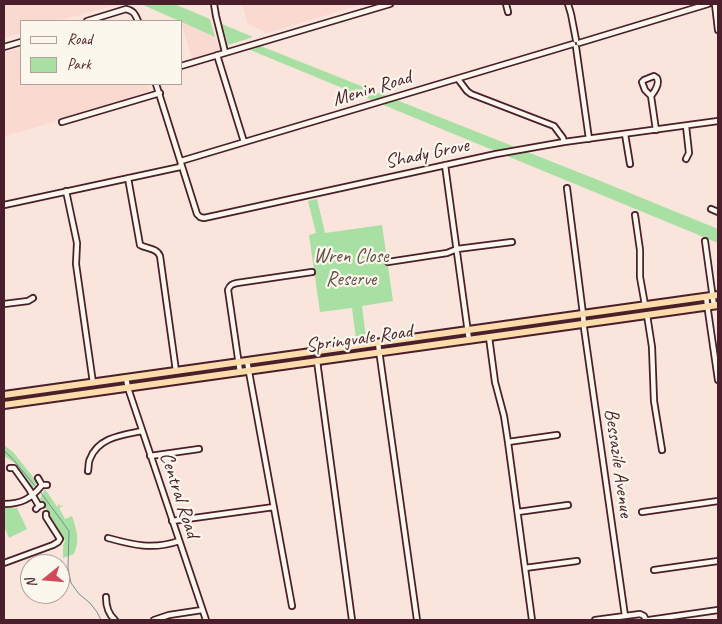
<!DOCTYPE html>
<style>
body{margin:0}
#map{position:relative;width:722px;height:624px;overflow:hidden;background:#fae5dc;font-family:Caveat,sans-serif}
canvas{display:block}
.frame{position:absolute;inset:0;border:5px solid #4a1f2b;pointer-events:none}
.legend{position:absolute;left:20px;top:20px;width:162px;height:65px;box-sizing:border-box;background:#fbf7ec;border:1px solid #b4a19f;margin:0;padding:6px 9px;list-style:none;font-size:15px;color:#4a1f2b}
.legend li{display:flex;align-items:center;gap:10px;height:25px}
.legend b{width:25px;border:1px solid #b4a19f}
.north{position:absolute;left:20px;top:554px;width:50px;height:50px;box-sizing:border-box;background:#fbf7ec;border:1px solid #b4a19f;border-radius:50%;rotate:253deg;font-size:14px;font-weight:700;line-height:20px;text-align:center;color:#4a1f2b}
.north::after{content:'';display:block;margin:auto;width:18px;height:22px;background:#d1495b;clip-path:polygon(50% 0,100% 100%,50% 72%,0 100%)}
</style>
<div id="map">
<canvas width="722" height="624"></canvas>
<div class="frame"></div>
<ul class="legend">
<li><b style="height:6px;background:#fbf7ec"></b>Road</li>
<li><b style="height:14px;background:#a8dfa2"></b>Park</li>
</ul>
<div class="north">N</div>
</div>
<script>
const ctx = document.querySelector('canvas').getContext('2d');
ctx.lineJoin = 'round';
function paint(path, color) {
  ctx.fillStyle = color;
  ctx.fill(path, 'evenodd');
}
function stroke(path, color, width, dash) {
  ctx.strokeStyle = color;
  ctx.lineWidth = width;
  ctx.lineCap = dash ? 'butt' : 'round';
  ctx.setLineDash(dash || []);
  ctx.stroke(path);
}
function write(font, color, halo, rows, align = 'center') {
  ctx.font = font + ' Caveat,sans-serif';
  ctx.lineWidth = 4.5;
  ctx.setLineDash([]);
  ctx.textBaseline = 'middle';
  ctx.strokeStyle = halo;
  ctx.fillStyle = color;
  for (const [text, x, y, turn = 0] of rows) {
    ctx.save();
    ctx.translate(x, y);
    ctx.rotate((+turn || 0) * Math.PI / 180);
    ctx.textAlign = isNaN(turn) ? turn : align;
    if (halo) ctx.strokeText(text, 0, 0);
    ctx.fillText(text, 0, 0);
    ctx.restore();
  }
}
paint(new Path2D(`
 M4,4H119L58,21H21V33L4,38Z
 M242,4H359L360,5L267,33L248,24Z
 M181,22L215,37L221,53L193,62Z
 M21,48V84H148L151,95L4,136V53Z`), '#f9d9d0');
paint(new Path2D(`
 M141,4H174L210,19L215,37Z
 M222,24L253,37L228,45Z
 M258,45L593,178L718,229V243L243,47Z
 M317,199L325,233L382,225L393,301L362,306L366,338L356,339L352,308L320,312L309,235L316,233L308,201Z
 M4,445L13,452L37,482L33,488L15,463L4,456Z
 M45,489L58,508V503L60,506L63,505V506L59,508L65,519L72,516C77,531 80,539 74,554L63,558V545L65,541L40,499Z
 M4,508H17L27,529L9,538L4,526Z`), '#a8dfa2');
stroke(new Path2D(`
 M4,451L10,456L36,487
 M39,490L69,531L68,568L71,583L79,594L90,603L97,612L101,620`), '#709099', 1);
const minor = new Path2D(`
 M214,4L216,16L225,52
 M506,4L508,12
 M568,4L571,14L576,40
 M715,4L718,30
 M87,21L126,9C134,11 135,14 138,21
 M579,43L708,4
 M4,47L21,42
 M576,47L589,139
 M217,55L244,142
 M181,66L390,4
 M458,79L467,91L471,94L554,126L563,138L564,142
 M156,84L197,214L200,217L204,218L496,154L564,142L718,121
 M651,96C655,91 660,84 657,78L654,76L644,80L642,82L645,90L651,96L656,130
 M62,122L160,93
 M686,126L689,153L686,159
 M625,134L630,164
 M181,161L573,44
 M445,165L469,340
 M128,178L140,245C147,249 157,248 160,256L176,371
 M567,188L583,314L584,328L625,616
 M66,191L77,243L76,264L93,383
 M4,205L180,167L181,164
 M711,209L718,212
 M635,215L640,250V277L645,305
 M705,241L714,306
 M388,262L447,253L457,249L512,242
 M706,297L718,380
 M4,304L28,301L33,298
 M647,315L652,347L654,401L662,450
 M489,337L495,382L504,416L508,442L532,620
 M378,343L417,620
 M247,361L292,606
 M317,361L352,620
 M240,372L228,290C230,285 232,284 237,283L312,272
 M126,378L128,388L206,620
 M508,442L557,435
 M150,456L199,449
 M10,468H14L29,489L39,506
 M88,471C89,467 88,462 90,459C98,437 123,435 142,431
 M38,478L42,485H47
 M4,504C21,504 31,499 42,485
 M36,509L39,506L42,505
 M518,512L568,505
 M642,512L718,501
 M172,521L274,507
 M108,538C133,545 153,550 179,541
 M4,563L53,545L58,542L60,539L46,517V514
 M525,568L577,561
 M654,570L718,561
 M106,597C106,606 108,614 115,620
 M154,620L169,615L202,610
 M595,620L640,614L644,616L646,620
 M649,620L718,610`);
const highway = new Path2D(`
 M4,395L718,295
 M4,405L718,305`);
stroke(minor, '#4a1f2b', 8);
stroke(highway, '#4a1f2b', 10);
stroke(minor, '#fbf7ec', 4.5);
stroke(highway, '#fddcac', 6);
write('20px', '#4a1f2b', '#fbf7ec', [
 ["Menin Road",372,89,-17],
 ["Shady Grove",427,154,-12],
 ["Springvale Road",359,339,-8],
 ["Bessazile Avenue",618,463,82],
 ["Central Road",179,495,72]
]);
write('20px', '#624f49', '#fbf7ec', [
 ["Wren Close",351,257],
 ["Reserve",351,280]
]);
</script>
